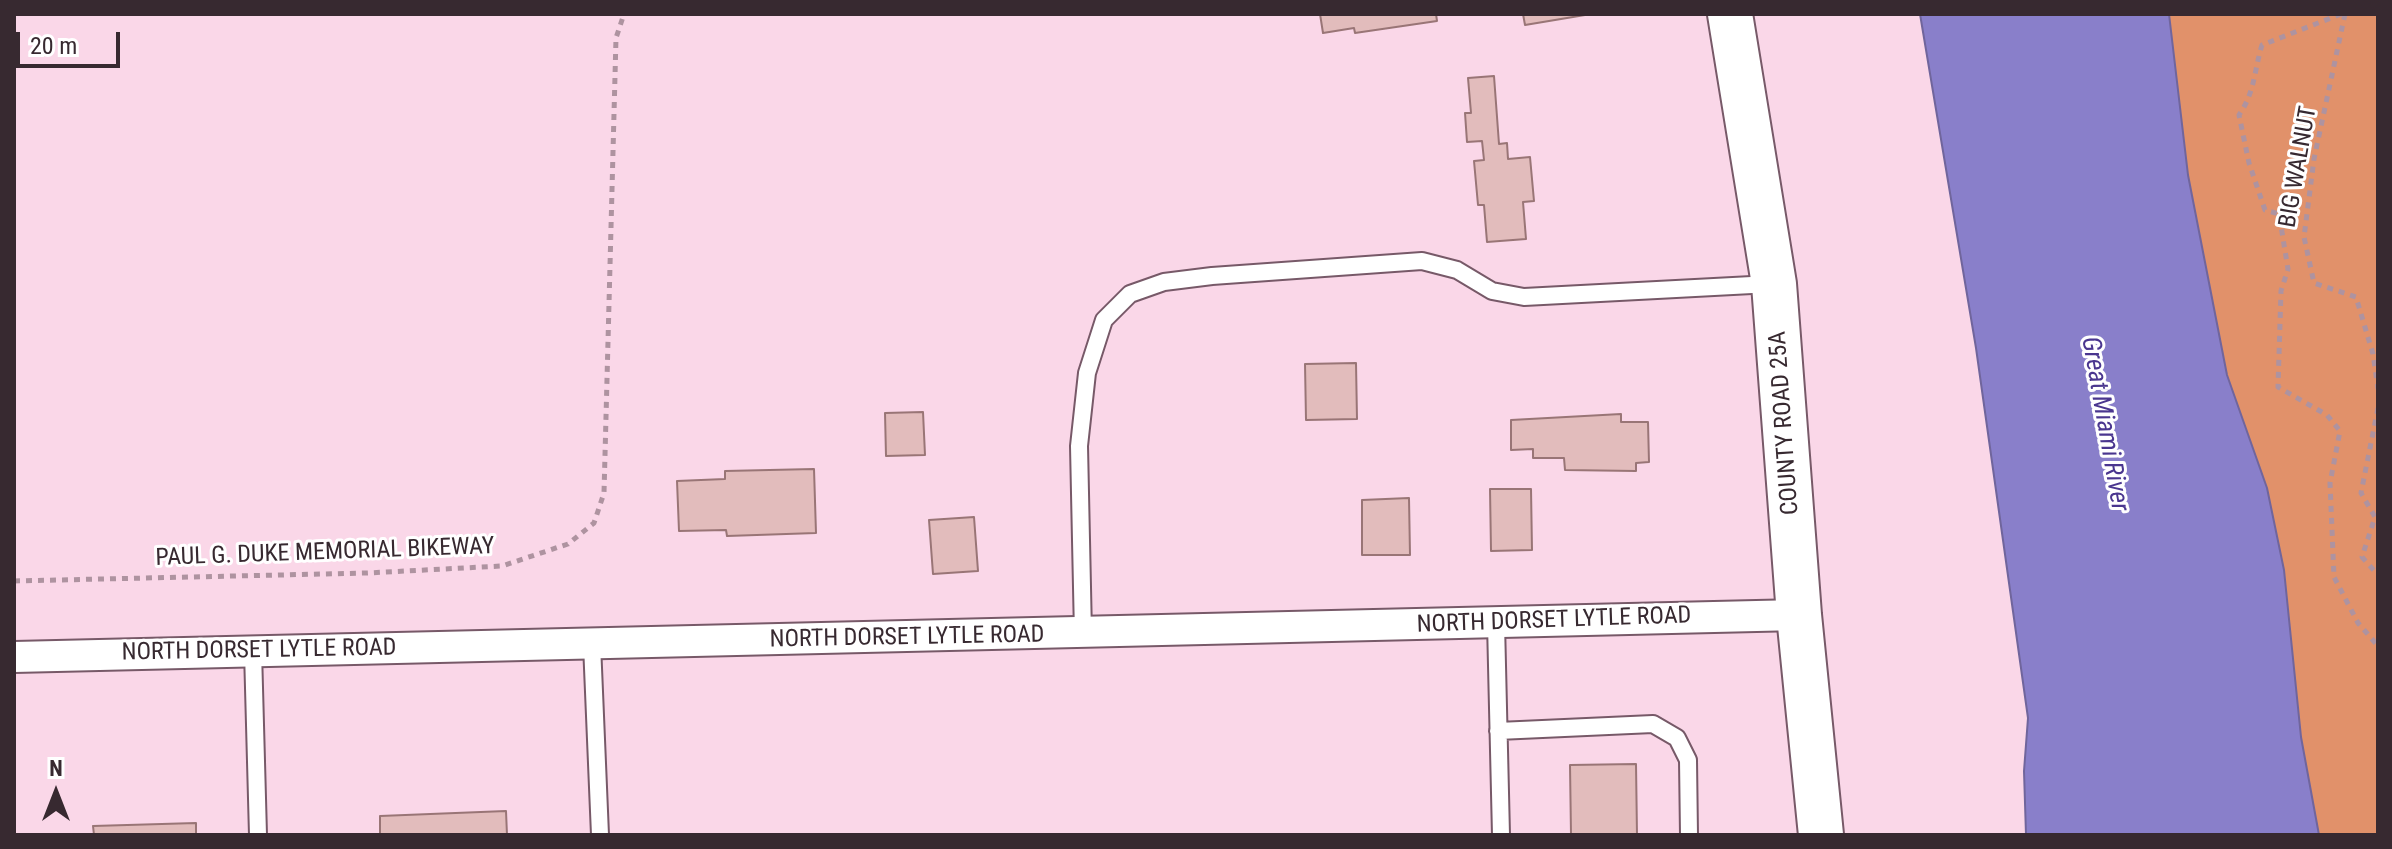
<!DOCTYPE html>
<style>
body{margin:0}
#map{position:relative;width:2392px;height:849px;overflow:hidden;background:#fad7e8;font-family:"Roboto Condensed",sans-serif}
canvas{display:block}
.frame{position:absolute;inset:0;border:16px solid #372930;pointer-events:none}
.north{position:absolute;left:16px;top:753px;width:80px;height:80px;-webkit-text-stroke:6px #fff;paint-order:stroke;rotate:0deg;font-size:22px;font-weight:700;line-height:32px;text-align:center;color:#372930}
.north::after{content:'';display:block;margin:auto;width:28px;height:36px;background:#372930;clip-path:polygon(50% 0,100% 100%,50% 72%,0 100%)}
.scale{position:absolute;left:16px;top:32px;width:104px;height:36px;box-sizing:border-box;border:4px solid #372930;border-top:0;padding-left:10px;font-size:24px;line-height:28px;white-space:nowrap;color:#372930;-webkit-text-stroke:6px #fff;paint-order:stroke}
</style>
<div id="map">
<canvas width="2392" height="849"></canvas>
<div class="frame"></div>
<div class="north">N</div>
<div class="scale">20 m</div>
</div>
<script>
const ctx = document.querySelector('canvas').getContext('2d');
ctx.lineJoin = 'round';
function paint(path, color) {
  ctx.fillStyle = color;
  ctx.fill(path, 'evenodd');
}
function stroke(path, color, width, dash) {
  ctx.strokeStyle = color;
  ctx.lineWidth = width;
  ctx.lineCap = dash ? 'butt' : 'round';
  ctx.setLineDash(dash || []);
  ctx.stroke(path);
}
function write(font, color, halo, rows, align = 'center') {
  ctx.font = font + ' "Roboto Condensed",sans-serif';
  ctx.lineWidth = 6;
  ctx.setLineDash([]);
  ctx.textBaseline = 'middle';
  ctx.strokeStyle = halo;
  ctx.fillStyle = color;
  for (const [text, x, y, turn = 0] of rows) {
    ctx.save();
    ctx.translate(x, y);
    ctx.rotate((+turn || 0) * Math.PI / 180);
    ctx.textAlign = isNaN(turn) ? turn : align;
    if (halo) ctx.strokeText(text, 0, 0);
    ctx.fillText(text, 0, 0);
    ctx.restore();
  }
}
paint(new Path2D(`
 M2169,14H2378V835H2319L2301,737L2267,488L2227,375L2188,175Z`), '#e1916a');
const water = new Path2D(`
 M1920,14H2169L2188,175L2227,375L2267,488L2284,570L2301,737L2319,835H2026L2024,771L2028,718L1976,348Z`);
paint(water, '#897fca');
stroke(water, '#70659c', 2);
const building = new Path2D(`
 M1320,14H1436L1437,21L1355,33L1354,28L1323,33Z
 M1523,14H1591L1525,25Z
 M1494,76L1499,144L1507,143L1508,159L1530,157L1534,201L1523,202L1526,239L1487,242L1484,205H1478L1474,161L1484,160L1482,141L1467,142L1465,113H1471L1468,78Z
 M1356,363L1357,419L1306,420L1305,364Z
 M923,412L925,455L886,456L885,413Z
 M1621,414V422H1648L1649,462L1636,463V471L1565,470L1564,458H1533V449L1511,450V420Z
 M814,469L816,533L727,536L726,530L679,531L677,481L725,479V471Z
 M1490,489H1531L1532,550L1491,551Z
 M1409,498L1410,555H1362V500Z
 M974,517L978,571L933,574L929,520Z
 M1636,764L1637,835H1571L1570,765Z
 M506,811L507,835H380V816Z
 M196,823V835H94L93,826Z`);
paint(building, '#e2bcbc');
stroke(building, '#997576', 2);
const lane = new Path2D(`
 M1496,623L1501,835
 M1083,634L1079,446L1087,373L1104,320L1130,294L1164,282L1212,276L1422,261L1457,270L1492,291L1524,297L1771,284
 M592,644L600,835
 M253,651L258,835
 M1498,731L1653,724L1677,738L1688,760L1689,835`);
const street = new Path2D(`
 M14,657L1799,615`);
const secondary = new Path2D(`
 M1730,14L1774,284L1799,615L1821,835`);
stroke(lane, '#775968', 20);
stroke(street, '#775968', 34);
stroke(secondary, '#775968', 48);
stroke(new Path2D(`
 M2341,14L2262,45C2254,71 2255,92 2239,115L2249,163L2265,210L2279,214L2288,269L2281,291L2278,387L2327,415L2340,431L2330,483L2334,577L2358,623L2378,646
 M2345,14L2314,159L2304,237L2314,283L2356,297L2373,354L2378,389
 M2378,408L2361,493L2375,517L2362,557L2378,575
 M14,581L367,573L502,566L568,544L594,523L604,493L616,38L624,14`), '#ae93a0', 5, [6, 6]);
stroke(lane, '#fff', 16);
stroke(street, '#fff', 30);
stroke(secondary, '#fff', 44);
write('24px', '#372930', '#fff', [
 ["BIG WALNUT",2299,167,-80],
 ["COUNTY ROAD 25A",1785,423,-94],
 ["PAUL G. DUKE MEMORIAL BIKEWAY",325,553,-2],
 ["NORTH DORSET LYTLE ROAD",1554,621,-2],
 ["NORTH DORSET LYTLE ROAD",907,638,-1],
 ["NORTH DORSET LYTLE ROAD",259,651,-1]
]);
write('italic 26px', '#4a368f', '#fff', [
 ["Great Miami River",2104,424,80]
]);
</script>
